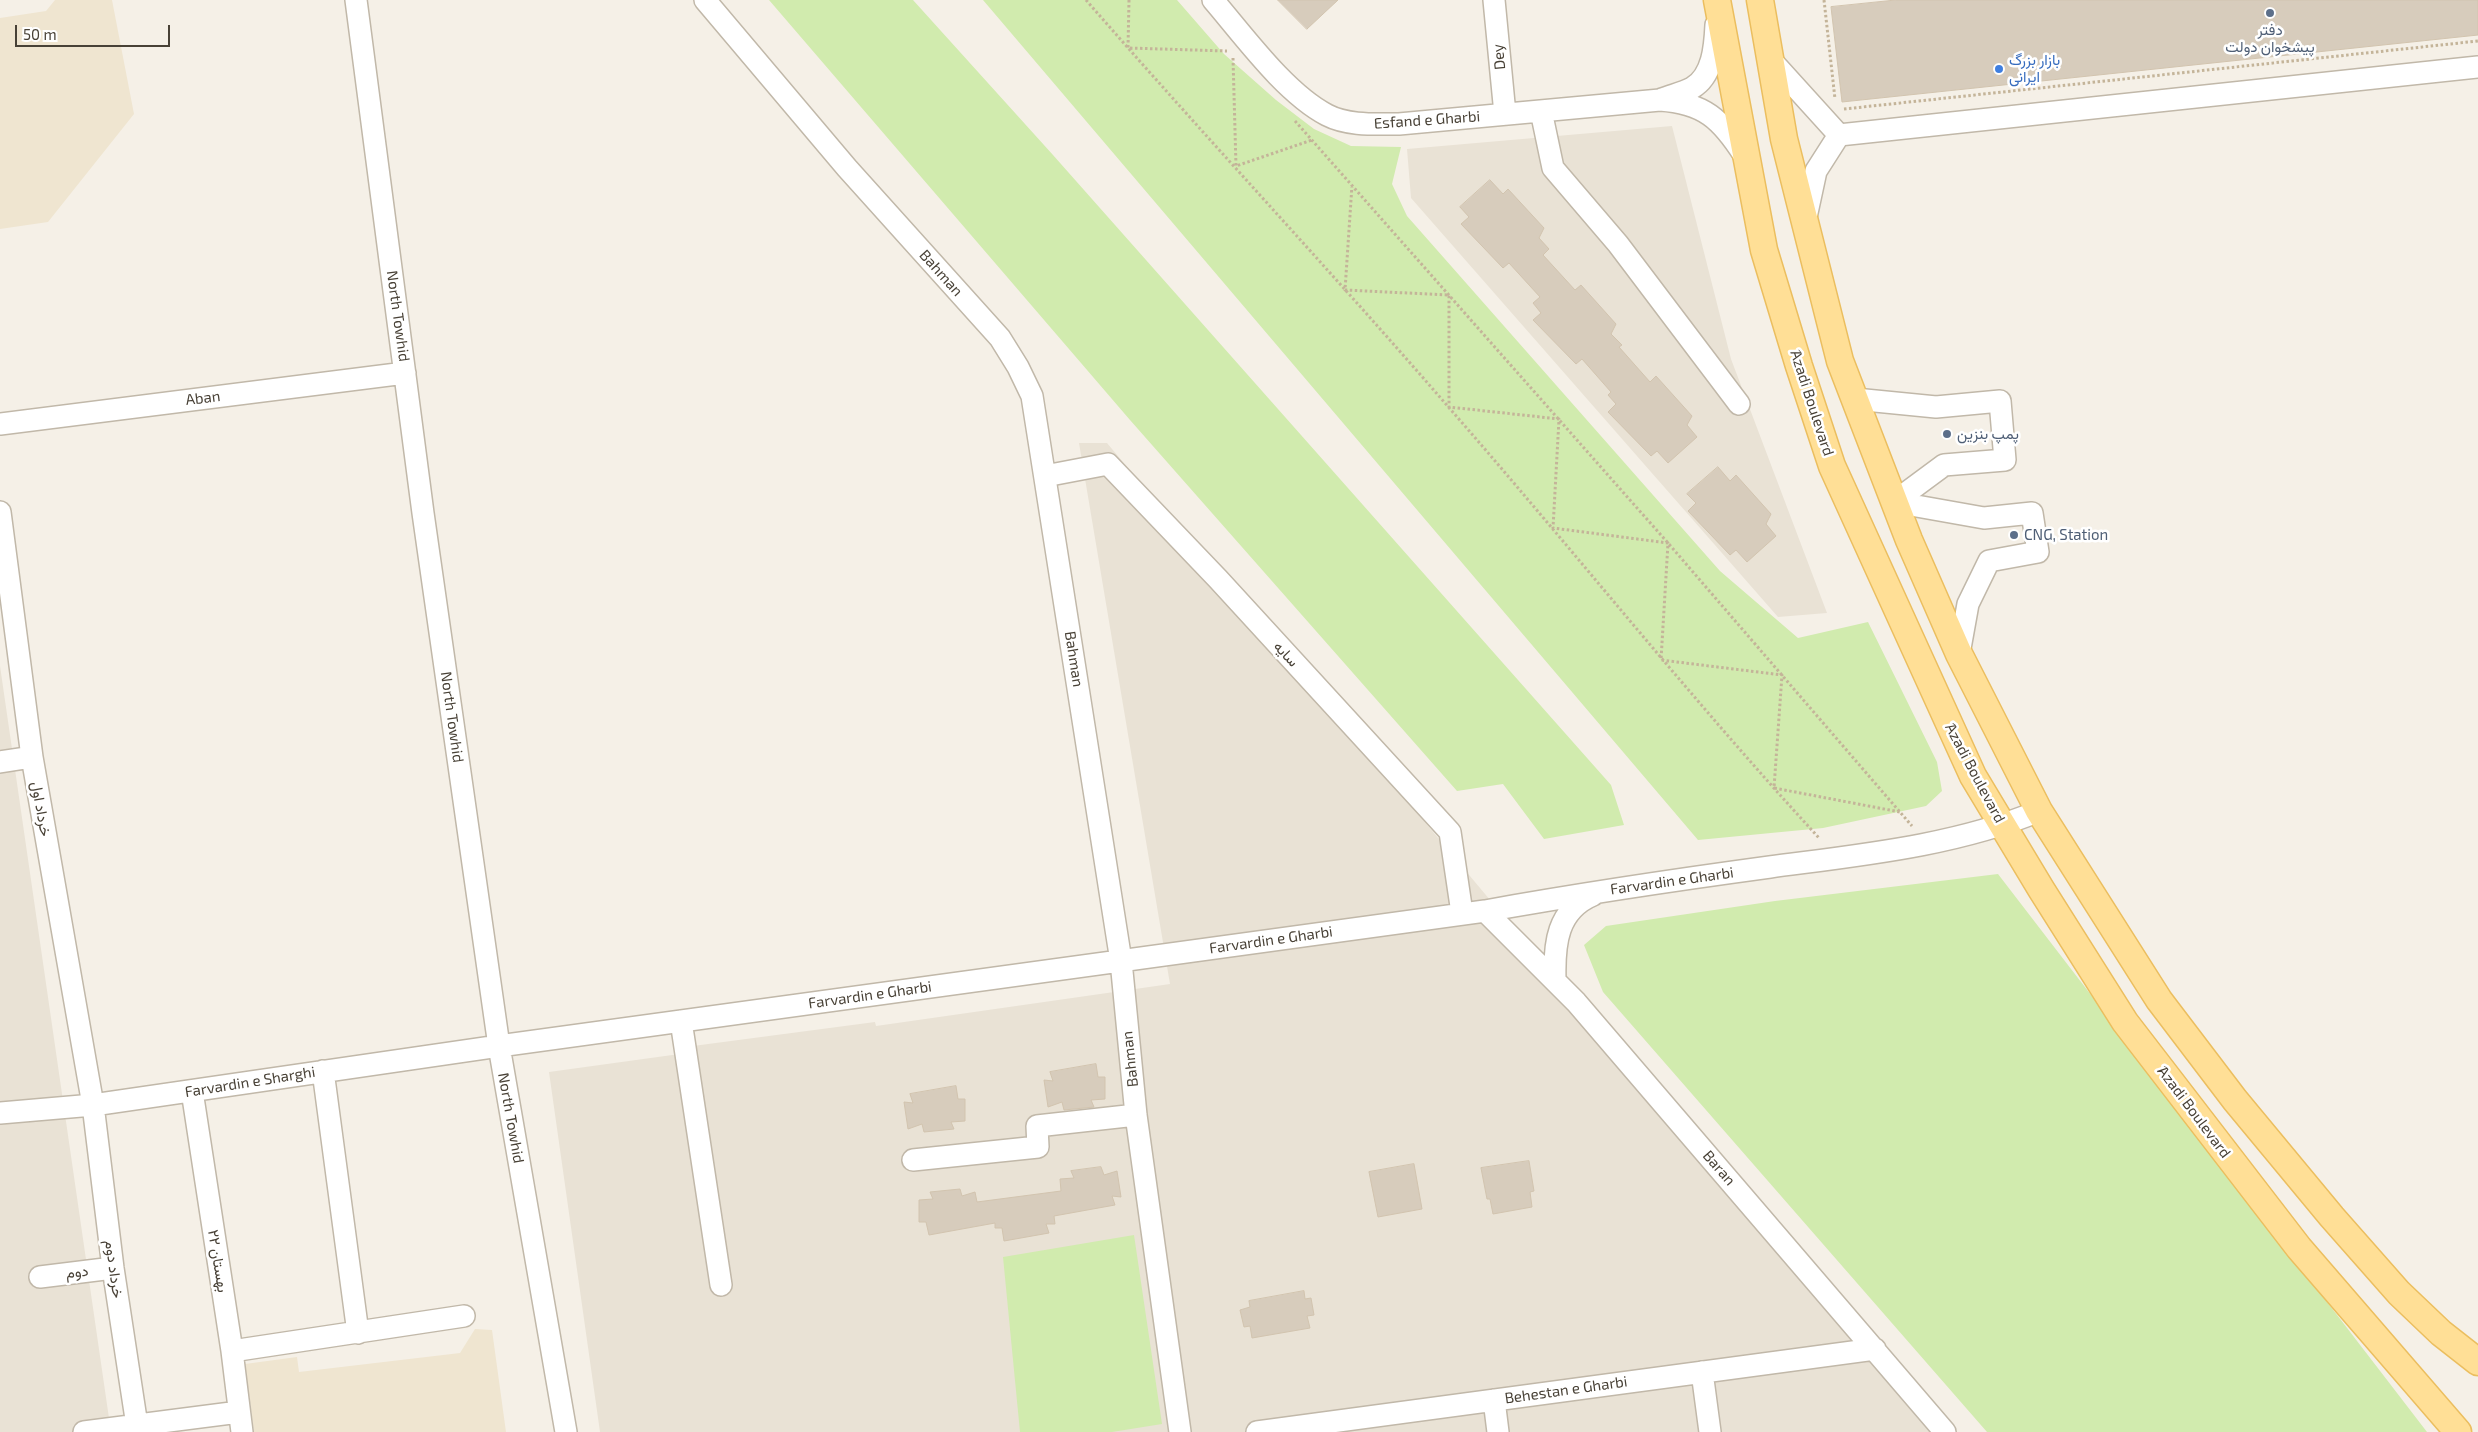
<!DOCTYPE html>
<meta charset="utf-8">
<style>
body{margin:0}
#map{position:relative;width:2478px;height:1432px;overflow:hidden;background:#f5f0e7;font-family:"Exo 2",sans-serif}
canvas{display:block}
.scale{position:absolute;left:15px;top:25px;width:155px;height:22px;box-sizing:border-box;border:2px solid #484136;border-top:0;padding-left:6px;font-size:15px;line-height:18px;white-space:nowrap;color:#484136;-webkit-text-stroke:4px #fff;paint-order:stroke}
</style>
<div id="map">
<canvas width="2478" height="1432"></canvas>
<div class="scale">50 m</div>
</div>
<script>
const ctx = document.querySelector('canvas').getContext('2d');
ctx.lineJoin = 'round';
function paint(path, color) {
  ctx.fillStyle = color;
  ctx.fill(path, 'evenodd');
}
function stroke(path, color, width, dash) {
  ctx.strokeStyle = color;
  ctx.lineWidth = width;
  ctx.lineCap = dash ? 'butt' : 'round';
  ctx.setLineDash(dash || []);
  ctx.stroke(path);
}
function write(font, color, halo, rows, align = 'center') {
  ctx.font = font + ' "Exo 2",Vazirmatn,sans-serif';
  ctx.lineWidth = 5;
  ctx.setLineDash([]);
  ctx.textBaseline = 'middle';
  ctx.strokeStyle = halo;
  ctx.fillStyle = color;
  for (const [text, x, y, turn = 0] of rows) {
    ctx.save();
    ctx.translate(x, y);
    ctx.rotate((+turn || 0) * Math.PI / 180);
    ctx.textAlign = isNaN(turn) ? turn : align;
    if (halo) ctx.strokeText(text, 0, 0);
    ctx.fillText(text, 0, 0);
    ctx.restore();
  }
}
paint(new Path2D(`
 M1672,126L1731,359L1827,613L1778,617L1411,198L1407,149Z
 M1079,443H1107L1936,1432H600L549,1072L694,1052L693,1046L875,1022L876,1026L1170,984Z
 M0,666L111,1432H0Z`), '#e9e2d5');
paint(new Path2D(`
 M55,0H112L134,114L48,222L0,229V18L46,11Z
 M475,1329L492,1330L506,1432H254L245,1364L297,1357L299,1372L460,1353Z`), '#efe5d0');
paint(new Path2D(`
 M769,0H913L1053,155L1611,785L1624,825L1544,839L1503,784L1457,791L1130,420Z
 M983,0H1177L1224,54L1276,100L1314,129L1351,146L1401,147L1392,184L1407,216L1720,571L1798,638L1868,622L1937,762L1942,791L1926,806L1823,828L1698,840Z
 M1998,874L2427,1432H1987L1603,992L1584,945L1606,926L1775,901Z
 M1134,1235L1162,1424L1112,1432H1020L1003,1257Z`), '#d1ebae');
const building = new Path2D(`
 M1278,0H1338L1307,29Z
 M1896,0H2478V35L1842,102L1831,7Z
 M1490,180L1503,194L1508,189L1544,228L1539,238L1549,249L1543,255L1575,290L1581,285L1616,324L1611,334L1622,345L1619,347L1650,382L1656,376L1692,416L1687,425L1697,437L1668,463L1657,451L1651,456L1608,412L1616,404L1608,395L1611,392L1582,359L1576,364L1533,320L1541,313L1533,303L1540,297L1509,263L1503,268L1461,224L1469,217L1460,207Z
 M1718,467L1730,481L1736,475L1771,514L1766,524L1776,536L1747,562L1736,550L1730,555L1688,511L1696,503L1687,494Z
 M1096,1064L1098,1077H1105V1099L1091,1100L1094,1107L1064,1110L1062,1102L1048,1107L1044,1080L1053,1081L1050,1072Z
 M956,1086L958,1099H965V1121L951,1122L954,1129L924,1132L922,1124L908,1129L904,1102L913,1103L910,1094Z
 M1529,1161L1534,1191L1530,1192L1532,1207L1493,1214L1490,1199H1487L1481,1168Z
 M1414,1164L1422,1209L1378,1217L1369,1172Z
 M1101,1167L1104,1175L1117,1171L1121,1197L1112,1196L1115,1205L1054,1216L1055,1224H1046L1049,1233L1004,1241L1002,1228H995V1223L929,1235L926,1222H919V1200L933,1199L930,1192L960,1189L962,1196L975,1192L977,1202L1061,1191L1060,1179L1074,1178L1071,1171Z
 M1304,1291L1305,1299L1311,1298L1314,1315L1307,1316L1310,1328L1252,1338L1250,1326L1244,1327L1240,1310L1250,1307L1249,1301Z`);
paint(building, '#d7ccbc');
stroke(building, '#d2c4af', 1);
const minor = new Path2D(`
 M356,0L423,513L499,1046L566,1432
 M705,0L847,168L1000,338L1018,367L1032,396L1121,961L1136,1115L1180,1432
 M1213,0C1244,36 1285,93 1327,115C1348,126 1376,124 1399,124L1660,100C1704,103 1721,119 1744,155
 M1494,0L1505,114
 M1771,60L1839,135
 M1662,99C1672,95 1683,93 1692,88C1713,76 1715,46 1716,25
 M1541,111L1553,168L1618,244L1739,404
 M1839,135L2478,67
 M1805,222L1816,171L1839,135
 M1855,399L1936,407L2000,401L2005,460L1944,465L1894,502L1984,518L2032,513L2038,552L1989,561L1968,604L1959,654
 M0,424L405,373
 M1045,476L1108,464L1218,579L1450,832L1462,913
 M0,512L32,757L93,1105L113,1268L138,1432
 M0,762L32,757
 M1485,911L1576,1002L1945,1432
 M1555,979C1554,944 1557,910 1593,895
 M681,1021L721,1285
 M323,1071L358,1333
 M192,1091L232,1351L242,1432
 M0,1113L93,1105L499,1046L1485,911C1580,894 1674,880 1770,867C1860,855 1954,846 2039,811
 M913,1160L1038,1147L1037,1126L1136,1115
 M40,1277L113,1268
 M232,1351L464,1316
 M1702,1372L1710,1432
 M1494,1400L1498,1432
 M84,1432L239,1412
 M1257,1432L1875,1349`);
const major = new Path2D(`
 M1717,0L1764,250L1799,366L1832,466L1973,776L2041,889L2125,1022L2299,1248L2458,1432
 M1760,0L1784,139L1840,361L1909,540L1959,654L2039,811L2159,1000L2235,1100L2332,1217L2399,1293L2441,1333L2478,1362`);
stroke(minor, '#c1b8a9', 24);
stroke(major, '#ebbe5f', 29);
stroke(new Path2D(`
 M1086,0C1206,138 1332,272 1451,410C1575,552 1692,700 1820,839
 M1129,0L1128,48L1227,51
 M1824,0L1835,99
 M1233,58L1236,166L1312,140
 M1844,109L2478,41
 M1295,121L1668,543L1912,826
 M1352,185L1345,290L1449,295V407L1559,419L1553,528L1668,543L1661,660L1782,675L1774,788L1900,812`), '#c4b499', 3, [2.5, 2.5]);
stroke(minor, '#fff', 21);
stroke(major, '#ffdf96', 26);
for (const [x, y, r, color] of [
 [2270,13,5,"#5c6f8a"],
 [1999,69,5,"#3f7fe0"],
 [1947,434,5,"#5c6f8a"],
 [2014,535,5,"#5c6f8a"]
]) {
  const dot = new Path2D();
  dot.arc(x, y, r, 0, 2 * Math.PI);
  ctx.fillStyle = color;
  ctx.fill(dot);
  stroke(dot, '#fff', 2);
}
write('15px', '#4e5e75', '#fff', [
 ["دفتر",2270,30,"center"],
 ["پیشخوان دولت",2270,47,"center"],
 ["پمپ بنزين",1957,434],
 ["CNG, Station",2024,535]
], 'left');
write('15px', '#484136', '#fff', [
 ["Dey",1499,57,-96],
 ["Esfand e Gharbi",1427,120,-4],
 ["Bahman",941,273,48],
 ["North Towhid",398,316,82],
 ["Aban",203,398,-7],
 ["َAzadi Boulevard",1812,403,72],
 ["سایه",1286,654,47],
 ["Bahman",1074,659,81],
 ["North Towhid",452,717,82],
 ["َAzadi Boulevard",1975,773,62],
 ["خرداد اول",41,809,80],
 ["Farvardin e Gharbi",1672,881,-8],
 ["Farvardin e Gharbi",1271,940,-8],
 ["Farvardin e Gharbi",870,995,-8],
 ["Bahman",1130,1059,-96],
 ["Farvardin e Sharghi",250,1082,-9],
 ["َAzadi Boulevard",2194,1112,53],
 ["North Towhid",511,1118,80],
 ["‌‌Baran",1719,1168,49],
 ["بهستان ۲۲",218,1261,81],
 ["خرداد دوم",114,1269,82],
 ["دوم",77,1272,-7],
 ["Behestan e Gharbi",1566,1390,-8]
]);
write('15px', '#366cbe', '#fff', [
 ["بازار بزرگ",2009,60],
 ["ایرانی",2009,77]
], 'left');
</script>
